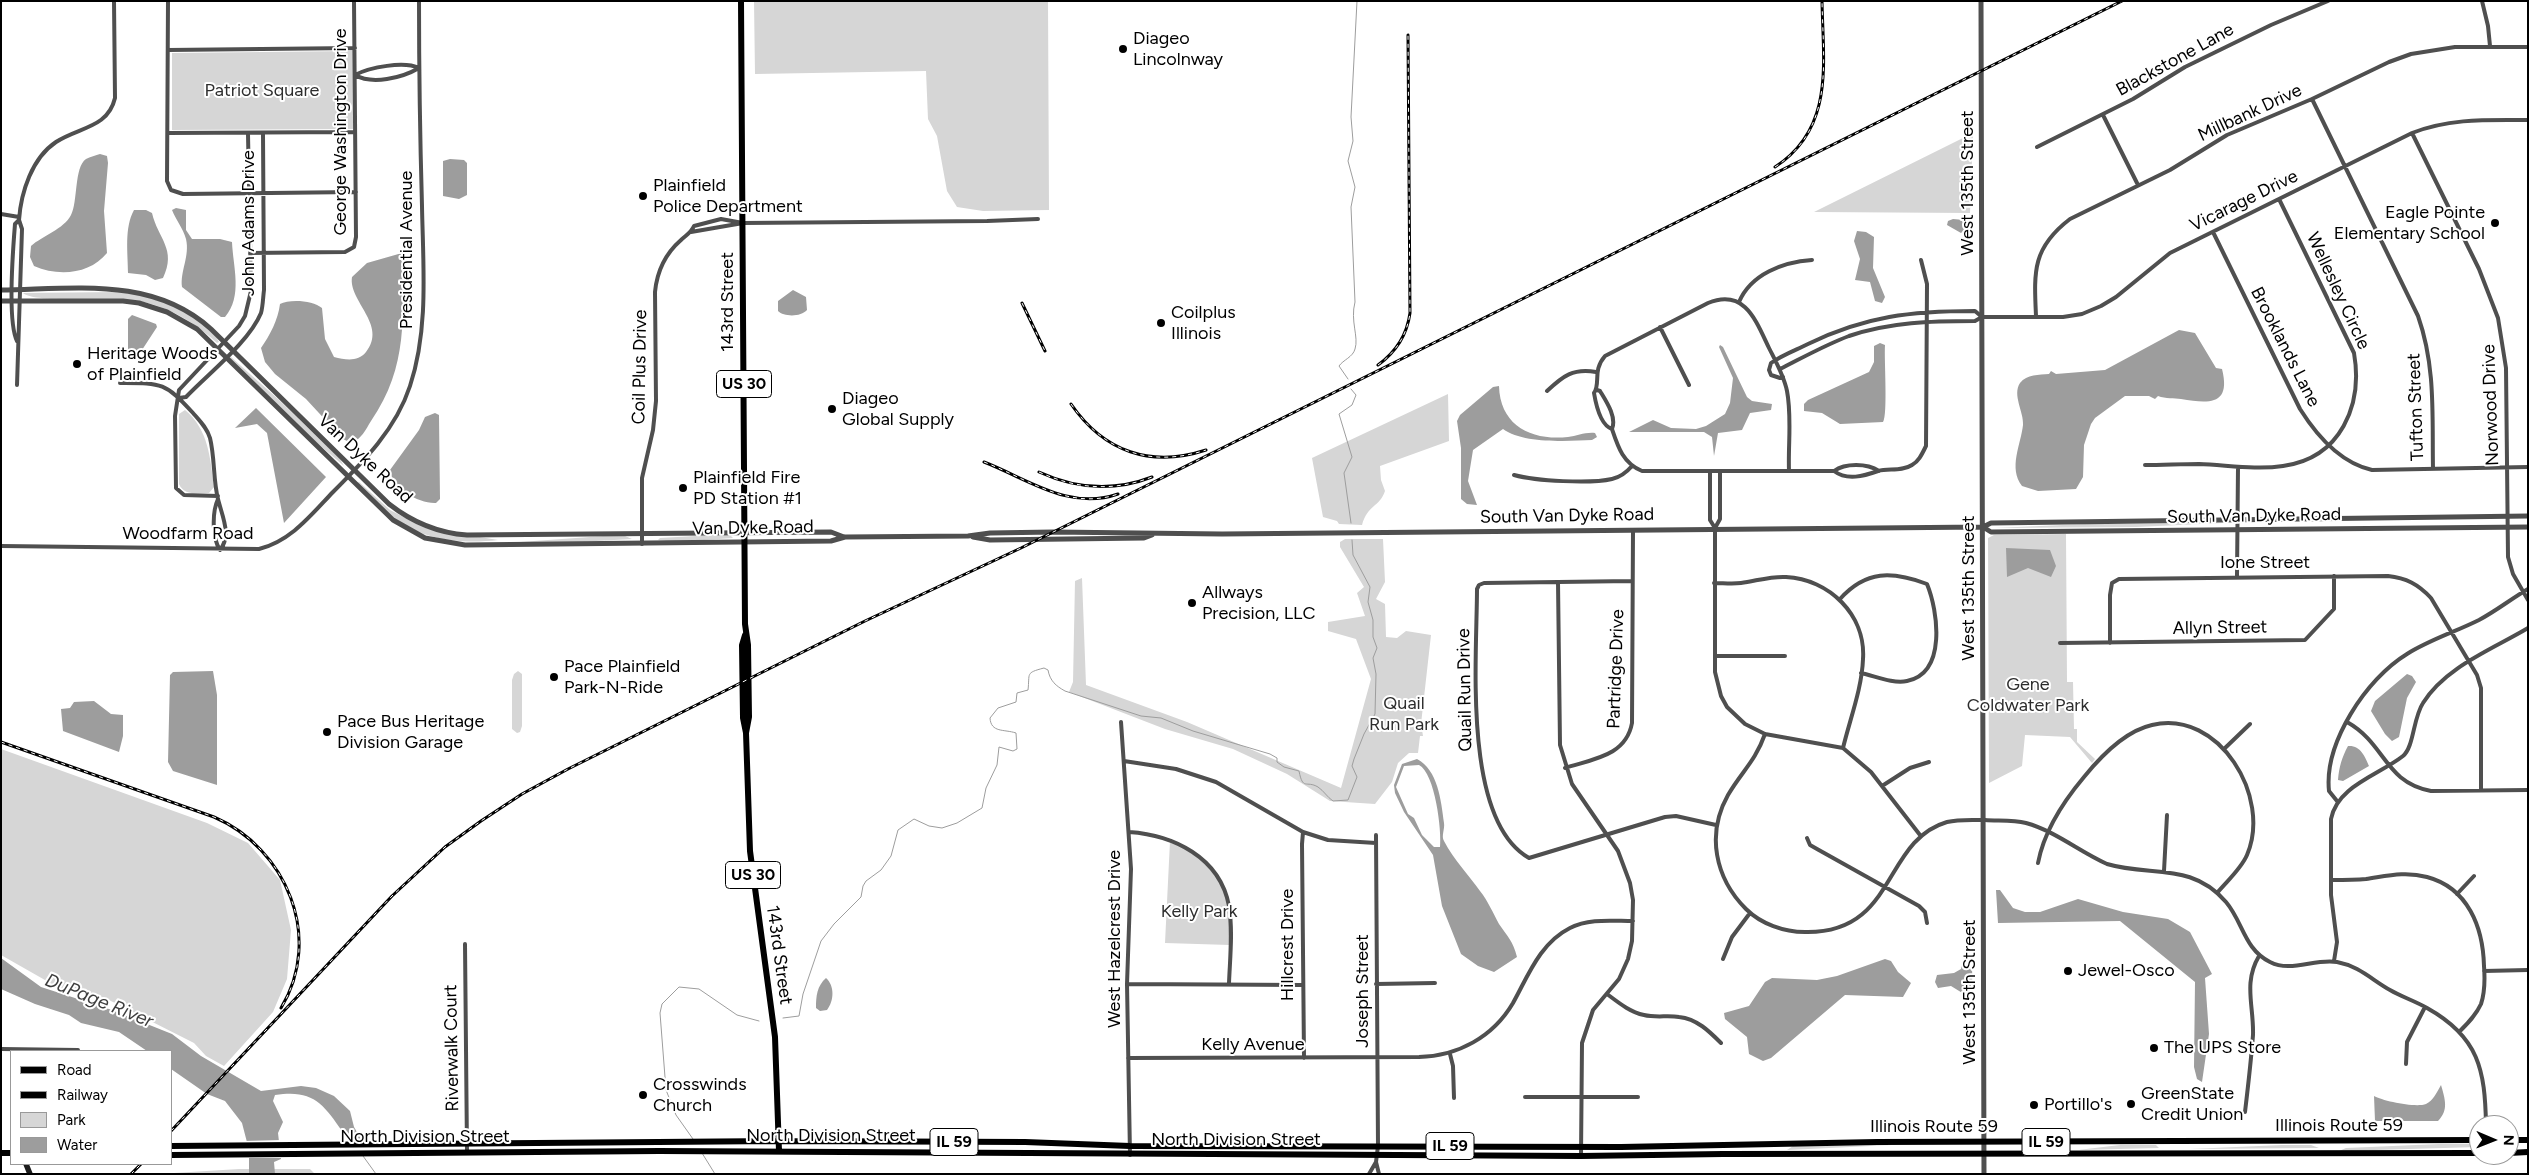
<!DOCTYPE html>
<style>
body{margin:0}
#map{position:relative;width:2529px;height:1175px;overflow:hidden;background:#fff;font-family:Figtree,sans-serif}
canvas{display:block}
.frame{position:absolute;inset:0;border:2px solid #000;pointer-events:none}
.legend{position:absolute;left:10px;top:1050px;width:162px;height:115px;box-sizing:border-box;background:#fff;border:1px solid #999;margin:0;padding:6px 9px;list-style:none;font-size:15px;color:#000}
.legend li{display:flex;align-items:center;gap:10px;height:25px}
.legend b{width:25px;border:1px solid #999}
.north{position:absolute;left:2469px;top:1115px;width:50px;height:50px;box-sizing:border-box;background:#fff;border:1px solid #999;border-radius:50%;rotate:91deg;font-size:14px;font-weight:700;line-height:20px;text-align:center;color:#000}
.north::after{content:'';display:block;margin:auto;width:18px;height:22px;background:#000;clip-path:polygon(50% 0,100% 100%,50% 72%,0 100%)}
</style>
<div id="map">
<canvas width="2529" height="1175"></canvas>
<div class="frame"></div>
<ul class="legend">
<li><b style="height:6px;background:#000"></b>Road</li>
<li><b style="height:6px;background:#000"></b>Railway</li>
<li><b style="height:14px;background:#d6d6d6"></b>Park</li>
<li><b style="height:14px;background:#9d9d9d"></b>Water</li>
</ul>
<div class="north">N</div>
</div>
<script>
const ctx = document.querySelector('canvas').getContext('2d');
ctx.lineJoin = 'round';
function paint(path, color) {
  ctx.fillStyle = color;
  ctx.fill(path, 'evenodd');
}
function stroke(path, color, width, dash) {
  ctx.strokeStyle = color;
  ctx.lineWidth = width;
  ctx.lineCap = dash ? 'butt' : 'round';
  ctx.setLineDash(dash || []);
  ctx.stroke(path);
}
function write(font, color, halo, rows, align = 'center') {
  ctx.font = font + ' Figtree,sans-serif';
  ctx.lineWidth = 4;
  ctx.setLineDash([]);
  ctx.textBaseline = 'middle';
  ctx.strokeStyle = halo;
  ctx.fillStyle = color;
  for (const [text, x, y, turn = 0] of rows) {
    ctx.save();
    ctx.translate(x, y);
    ctx.rotate((+turn || 0) * Math.PI / 180);
    ctx.textAlign = isNaN(turn) ? turn : align;
    if (halo) ctx.strokeText(text, 0, 0);
    ctx.fillText(text, 0, 0);
    ctx.restore();
  }
}
paint(new Path2D(`
 M754,1H1048L1049,210L983,211L957,207L947,191L937,136L928,119L926,71L755,74Z
 M353,51V129L172,130V53Z
 M1973,133L1970,213L1814,212Z
 M118,292C129,293 141,295 153,297C172,302 210,324 219,342L217,343C195,323 173,309 144,302C121,296 34,304 23,293Z
 M231,357L278,399L340,459L344,466L301,429L229,358Z
 M1448,394L1449,441L1380,466L1381,480L1385,491C1379,508 1368,504 1362,525L1339,524L1337,521L1323,517L1312,458Z
 M185,410C209,430 210,458 214,487L209,493C198,493 184,496 179,484V414Z
 M359,482L390,510L425,528L498,540C463,544 423,541 394,518C381,508 369,494 357,483Z
 M2223,523L2136,527L1994,528L2086,524Z
 M2066,534L2067,682H2073L2074,729H2077V742L2095,759L2092,763L2070,737L2025,735L2022,766L1989,783L1988,538L1994,535Z
 M713,535H730L733,538L676,542L658,540L660,538Z
 M604,536H625L632,539L560,543L520,542Z
 M1345,539H1383L1385,582L1376,599L1385,604L1386,637L1397,638L1406,631L1431,635L1421,724L1423,736H1420L1418,753H1409L1398,763L1392,782L1375,804L1330,801L1287,774L1233,749L1165,729L1069,692L1073,682L1075,581L1082,578L1086,685L1187,722L1341,788L1371,679L1356,639L1328,631V622L1365,616L1357,593L1364,587L1340,547V542Z
 M518,671L522,674V726L520,732L517,733L512,729V680L514,674Z
 M1,749L207,823L248,843L280,880L291,930L287,979L273,1012L224,1066L206,1056L194,1043L105,998L59,988L1,955Z
 M1170,841L1195,852L1218,877L1229,906L1230,945L1165,943Z
 M2439,1144H2479V1147L2339,1151L2346,1148Z
 M1892,1145L1787,1150L1793,1146Z
 M2120,1145H2156L2159,1148L2078,1150Z
 M2282,1145H2311L2319,1148L2190,1149Z
 M239,1169H310L315,1174H158Z`), '#d6d6d6');
paint(new Path2D(`
 M100,154L107,156L108,163L104,211L107,253C90,274 59,277 34,266L30,257L31,246C42,236 64,229 71,215C78,202 74,167 86,159C90,157 96,155 100,154Z
 M450,159L464,160L467,163V195L459,199L443,196V161Z
 M176,208L186,210V230L192,239H220L232,242C233,267 243,296 225,317H221L182,287C180,271 190,256 186,239C183,228 176,220 172,210Z
 M134,210H146L152,213C158,239 177,249 163,278L155,280L146,275L128,273C128,253 124,228 134,210Z
 M1953,219L1964,220L1966,228L1961,233L1947,225L1948,221Z
 M1857,231L1866,232L1874,237L1873,268L1885,297L1882,303L1875,301L1870,282L1855,280L1860,259L1854,241Z
 M402,253C403,315 409,366 371,421C366,429 361,440 351,443L343,439L306,399L275,374L265,362L261,348C270,335 278,320 280,304C289,299 313,300 322,308L325,339L334,357C346,360 358,362 366,352C388,325 348,301 352,277L367,263Z
 M793,290L806,297L807,310C801,317 784,317 778,311V301Z
 M132,315L156,324L157,327L142,350L134,356L128,352V319Z
 M2179,330L2195,333L2216,368L2222,369C2231,405 2210,404 2181,399C2174,398 2166,399 2158,396L2155,399L2149,396H2125L2095,418L2091,424L2084,445L2083,477L2076,489L2038,491L2022,486C2008,468 2021,444 2023,425C2024,412 2012,395 2020,383C2027,374 2039,375 2049,374L2051,371L2056,374L2105,370Z
 M1880,343L1885,345C1884,359 1888,415 1883,422L1840,424L1822,413L1804,411V404L1808,400L1869,372L1874,362V346Z
 M1720,345L1723,347L1747,397L1752,401L1772,404L1771,410L1750,413L1742,430L1718,433L1714,456L1712,437L1704,432H1629L1653,420L1671,428L1696,429L1706,426L1725,414L1730,403L1733,378L1719,347Z
 M1499,386C1500,426 1532,441 1568,437C1577,436 1585,432 1595,433L1597,437L1592,440C1569,441 1523,444 1503,429L1473,450L1468,481L1477,505L1467,504L1461,499V448L1457,421L1460,415L1493,387Z
 M256,408L326,477L284,523L267,433L257,424L235,428Z
 M435,413L439,415L440,499L436,503C419,504 392,488 390,470L419,430L425,417Z
 M2006,548L2050,550L2056,566L2051,577L2028,568L2007,577Z
 M213,671L217,695V785L173,771L168,762L170,675L173,672Z
 M2407,674L2412,676L2416,682L2407,698L2399,737L2392,741L2385,734L2371,711L2375,701Z
 M94,701L111,714L123,715V736L119,752L63,731L61,709L70,708L74,702Z
 M2348,746C2360,745 2365,756 2369,766L2343,781L2338,780C2339,767 2342,757 2348,746Z
 M1417,759C1438,770 1441,800 1444,823C1445,829 1441,836 1444,841C1454,860 1468,874 1480,891C1488,901 1493,913 1499,924C1508,937 1513,941 1517,957L1494,972L1478,966L1461,954L1442,906L1433,855L1404,812L1395,793L1394,785L1402,764ZM1419,765C1435,773 1442,831 1440,847H1434L1422,835L1414,818L1408,814L1396,787L1404,766Z
 M1996,890H2000L2013,908L2025,912H2040L2078,899L2123,912L2168,919L2190,932L2212,974L2205,978L2209,1034L2202,1082L2197,1079L2194,1067L2195,982L2120,921L1998,923Z
 M1,958L41,987L112,1010L172,1034L201,1056L261,1091L301,1086L316,1088L334,1096L350,1111L354,1127L361,1139L343,1137L342,1131C323,1103 312,1089 275,1095L273,1101L283,1122L278,1133L281,1159L274,1162L275,1174H249V1150L242,1123L225,1101L207,1094L171,1069V1051H147L119,1032L81,1023L69,1015L35,1004L1,989Z
 M1885,959L1891,961L1898,972L1911,983L1903,997L1845,995L1771,1058L1763,1061L1749,1054L1747,1037L1725,1019L1724,1013L1749,1006L1765,982L1772,978L1817,980L1837,976Z
 M1969,959C1973,970 1974,980 1969,992L1964,994L1951,986L1938,988L1935,982L1937,975L1954,973L1961,969L1963,960Z
 M826,978C835,986 834,1001 827,1010L820,1011L816,1008C816,996 817,986 826,978Z
 M2441,1085C2445,1099 2449,1110 2438,1121H2375L2374,1096C2383,1101 2416,1108 2426,1104C2433,1101 2437,1092 2441,1085Z`), '#9d9d9d');
paint(new Path2D(`
 M282,1140L283,1158H247L244,1141Z`), '#fff');
stroke(new Path2D(`
 M1348,379L1339,366C1343,360 1353,357 1355,349C1359,337 1350,321 1355,302L1351,207L1355,187L1348,161L1353,141L1351,117L1357,1
 M1351,523L1344,473L1352,457L1339,414L1352,405L1356,395L1351,389
 M783,1018L799,1016L803,994L821,941L834,924L861,897L863,886L866,881L881,870L891,856L898,830L914,819L929,826L942,828L957,823L982,808L986,788L997,765L999,747L1013,751L1017,749L1016,733C1004,729 991,733 990,718L998,708L1016,702L1017,693L1028,690C1030,673 1025,673 1044,668L1048,670C1050,681 1056,686 1065,691L1141,716L1161,718L1193,731L1270,754L1277,758V762L1284,767L1299,771C1303,791 1306,780 1318,787C1324,791 1327,797 1333,801L1348,800L1357,777L1352,766L1354,759L1364,734L1375,714L1376,674L1373,658L1377,648L1373,637V620L1368,602L1370,587L1353,555L1352,540
 M693,1139L676,1115L666,1090L660,1013L662,1004L679,987L699,989L737,1015L759,1021
 M702,1153L715,1174
 M363,1156L376,1174`), '#9d9d9d', 1);
stroke(new Path2D(`
 M168,1L167,181L171,190L183,194L356,192
 M2482,1L2488,26L2490,46
 M168,50L355,48
 M355,75C372,85 402,78 419,68
 M355,75C370,67 404,61 419,68
 M2312,99L2418,316C2436,367 2432,417 2433,469
 M2103,115L2138,185
 M168,133L355,132
 M2412,133L2479,269L2498,318L2506,368L2508,557L2513,574L2528,600
 M2037,147L2133,99L2185,67L2271,25L2328,1
 M1,214L19,217
 M691,232L743,223L987,221L1038,219
 M2213,232L2300,409C2317,436 2341,463 2372,470L2528,467
 M250,253L345,252L354,247L356,237L354,1
 M1739,302C1751,274 1783,262 1812,260
 M2036,316C2034,272 2032,248 2070,219L2170,170L2227,135L2312,99L2389,62L2411,54L2455,47H2528
 M1660,327L1689,385
 M17,341C7,321 13,249 15,224L19,220C21,192 32,158 56,142C79,127 108,128 115,98L114,1
 M1780,369C1802,358 1825,345 1849,336C1890,322 1932,321 1975,321L1982,317H2063L2082,314L2101,306L2116,297L2170,253L2412,133C2450,118 2488,120 2528,120
 M1783,377L1780,378L1771,375L1769,370L1771,363C1782,355 1796,350 1808,344C1865,316 1912,311 1975,311L1982,317
 M120,383C161,383 165,382 193,413C200,421 207,428 210,438C215,458 213,480 218,499C222,516 232,535 220,550C212,538 212,512 218,499
 M17,385L22,229L19,220
 M1597,390L1600,391C1606,401 1617,417 1612,429C1618,447 1623,463 1642,471H1834C1845,463 1867,463 1879,471
 M1547,391C1563,376 1573,368 1596,372
 M179,398L186,397C209,373 249,342 261,313C263,306 263,297 264,290L263,134
 M1612,429C1600,425 1596,405 1594,393C1601,383 1592,371 1605,356L1708,303C1745,288 1756,321 1769,348C1776,362 1784,376 1787,391C1792,416 1788,445 1789,471
 M2145,465C2163,465 2181,464 2199,464C2227,465 2256,470 2283,466C2341,458 2363,405 2354,353L2279,199
 M1834,471C1847,481 1864,476 1878,471C1889,468 1901,472 1912,465C1919,461 1922,454 1926,446L1927,284L1921,260
 M1710,472V520L1715,528V672L1721,696L1727,707L1745,724L1765,734L1843,748L1871,772L1920,835
 M1514,475C1536,481 1590,484 1612,479C1621,477 1626,473 1632,466
 M218,496L184,495L176,488L175,416L179,390L239,326L245,316L251,291L248,134
 M1715,528L1720,519V472
 M642,544V478L653,430L656,401L655,292C657,271 665,254 681,240C686,235 691,233 694,226L721,219L743,223
 M1,546L259,549C291,541 311,515 333,492C364,461 396,429 410,386C429,329 423,265 422,206C420,137 419,69 419,1
 M2237,576L2238,467
 M1632,581L1484,583L1479,585L1477,589C1477,657 1462,820 1529,858L1665,817L1676,816L1716,825
 M1558,582L1560,745L1572,784L1618,851L1630,883L1633,900L1632,941L1628,959L1619,979L1593,1010L1582,1043L1581,1156
 M1714,583C1723,583 1732,584 1741,583C1756,581 1771,576 1786,577C1829,579 1866,615 1863,659C1862,688 1850,719 1843,748
 M1840,599C1866,570 1892,571 1927,584C1938,611 1947,673 1907,681C1893,684 1875,676 1861,673
 M2060,643L2305,640L2334,609V576
 M2110,643V595L2112,583L2119,579L2388,576C2406,578 2418,584 2431,598L2477,675L2481,688V790
 M1715,656H1785
 M1121,722L1131,869L1127,984L1130,1155
 M2347,722C2386,744 2384,782 2431,791L2528,790
 M1765,734C1755,762 1742,771 1728,795C1706,834 1715,878 1746,909C1761,924 1784,932 1805,932C1897,934 1882,841 1947,822C1959,819 1972,820 1985,820C1998,821 2013,820 2026,823C2055,831 2080,852 2107,864C2151,877 2192,862 2226,902C2243,922 2244,949 2270,962C2291,973 2315,958 2337,962C2359,966 2372,980 2390,990C2402,997 2415,1001 2427,1008C2479,1037 2485,1070 2486,1125
 M2224,749L2250,724
 M1124,761L1176,769L1216,782L1303,832L1328,840L1376,843
 M1565,768C1593,759 1626,756 1632,723L1633,530
 M1882,786L1910,768L1929,762
 M2337,801L2329,791C2324,743 2366,679 2407,654C2429,640 2455,632 2479,620C2496,611 2511,599 2528,589
 M1129,832C1173,835 1220,857 1229,906C1233,931 1230,958 1229,983
 M1303,832L1302,844L1304,1058
 M1376,835L1378,1146L1376,1162L1379,1174
 M1807,838L1810,845L1817,849L1919,906L1925,912L1927,923
 M2038,863C2044,831 2063,802 2084,777C2101,756 2125,731 2152,725C2219,709 2272,797 2247,855C2241,869 2227,881 2217,893
 M2164,871L2167,815
 M2331,880C2343,880 2355,880 2366,879C2387,876 2405,871 2427,877C2468,888 2483,927 2484,966C2485,979 2485,992 2481,1004C2476,1015 2468,1023 2460,1031
 M2457,894L2474,876
 M465,944L467,1152
 M1723,959L1732,937L1750,913
 M2334,961L2337,942L2331,895V819C2337,786 2379,775 2403,756C2414,747 2413,718 2423,703C2445,667 2493,649 2528,628
 M2484,971L2528,970
 M1127,984L1302,985
 M1376,984L1435,983
 M1607,994C1619,1003 1630,1012 1644,1015C1656,1018 1668,1015 1679,1017C1697,1019 1709,1031 1721,1043
 M1,1049L78,1050
 M1450,1054L1453,1066L1454,1098
 M1128,1058L1419,1057C1458,1056 1493,1037 1513,1003C1528,976 1540,943 1570,928C1589,918 1612,921 1633,921
 M2406,1064L2407,1042L2425,1007
 M1525,1097H1638
 M2245,1112C2248,1087 2251,1061 2253,1035C2254,1006 2243,983 2259,956
 M1369,1174L1376,1162`), '#4f4f4f', 4);
stroke(new Path2D(`
 M1981,1L1984,1174
 M1,290C74,289 153,276 211,329L389,504C412,522 437,533 467,535L831,532L844,537
 M1,301H123L139,303L167,312L197,329L393,520L425,538L465,545L831,541L845,537L968,536L990,533L1053,532L1222,534L1983,527L1991,523L2528,516
 M1983,527L1991,532L2528,527
 M973,537L990,540L1144,538L1152,535`), '#4f4f4f', 5);
stroke(new Path2D(`
 M26,1164L30,1174`), '#1c1c1c', 5.5);
stroke(new Path2D(`
 M741,1L745,624L748,645L749,717L746,733
 M745,635L742,645L743,718L746,733L750,851L775,1037L779,1151
 M2509,1140H2528
 M171,1146L779,1141L1025,1142L1130,1146L1621,1147L1877,1142L2479,1140
 M1,1153H11
 M2509,1153L2528,1152
 M171,1155L659,1151L1581,1156L1723,1154L2479,1153`), '#000', 6);
const rail = new Path2D(`
 M1775,167C1835,128 1823,63 1822,1
 M1022,303L1045,351
 M1378,365C1396,352 1407,335 1410,313L1408,35
 M1071,404C1104,452 1151,468 1206,450
 M984,462C1028,479 1069,511 1118,494
 M1039,472C1076,489 1113,492 1152,477
 M1,742L214,817C286,848 324,937 281,1008
 M171,1131L392,896L445,847L481,821L522,794L568,769L865,621L1021,548L2122,1
 M131,1174L141,1164`);
stroke(rail, '#000', 3);
stroke(rail, '#fff', 1, [4]);
for (const [x, y, r, color] of [
 [1123,49,5,"#000"],
 [643,196,5,"#000"],
 [2495,223,5,"#000"],
 [1161,323,5,"#000"],
 [77,364,5,"#000"],
 [832,409,5,"#000"],
 [683,488,5,"#000"],
 [1192,603,5,"#000"],
 [554,677,5,"#000"],
 [327,732,5,"#000"],
 [2068,971,5,"#000"],
 [2154,1048,5,"#000"],
 [643,1095,5,"#000"],
 [2131,1104,5,"#000"],
 [2034,1105,5,"#000"]
]) {
  const dot = new Path2D();
  dot.arc(x, y, r, 0, 2 * Math.PI);
  ctx.fillStyle = color;
  ctx.fill(dot);
  stroke(dot, '#fff', 2);
}
for (const [x, y, w] of [
 [744,384,55],
 [753,875,55],
 [954,1142,48],
 [2046,1142,48],
 [1450,1146,48]
]) {
  const box = new Path2D();
  box.roundRect(x - w / 2, y - 13.5, w, 27, 4);
  ctx.fillStyle = '#fff';
  ctx.fill(box);
  stroke(box, '#000', 1);
}
write('bold 16px', '#000', null, [
 ["US 30",744,384],
 ["US 30",753,875],
 ["IL 59",954,1142],
 ["IL 59",2046,1142],
 ["IL 59",1450,1146]
]);
write('18px', '#000', '#fff', [
 ["Diageo",1133,39],
 ["Lincolnway",1133,60],
 ["Plainfield",653,186],
 ["Police Department",653,207],
 ["Eagle Pointe",2485,213,"right"],
 ["Elementary School",2485,234,"right"],
 ["Coilplus",1171,313],
 ["Illinois",1171,334],
 ["Heritage Woods",87,354],
 ["of Plainfield",87,375],
 ["Diageo",842,399],
 ["Global Supply",842,420],
 ["Plainfield Fire",693,478],
 ["PD Station #1",693,499],
 ["Allways",1202,593],
 ["Precision, LLC",1202,614],
 ["Pace Plainfield",564,667],
 ["Park-N-Ride",564,688],
 ["Pace Bus Heritage",337,722],
 ["Division Garage",337,743],
 ["Jewel-Osco",2078,971],
 ["The UPS Store",2164,1048],
 ["Crosswinds",653,1085],
 ["Church",653,1106],
 ["GreenState",2141,1094],
 ["Credit Union",2141,1115],
 ["Portillo's",2044,1105]
], 'left');
write('18px', '#000', '#fff', [
 ["Blackstone Lane",2175,60,-29],
 ["Millbank Drive",2250,113,-25],
 ["George Washington Drive",341,132,-90],
 ["West 135th Street",1968,183,-90],
 ["Vicarage Drive",2244,201,-26],
 ["John Adams Drive",249,223,-90],
 ["Presidential Avenue",407,250,-90],
 ["Wellesley Circle",2338,291,65],
 ["143rd Street",728,302,-90],
 ["Brooklands Lane",2285,347,63],
 ["Coil Plus Drive",640,367,-89],
 ["Norwood Drive",2491,405,-92],
 ["Tufton Street",2416,407,-92],
 ["Van Dyke Road",365,459,43],
 ["South Van Dyke Road",1567,516,-1],
 ["South Van Dyke Road",2254,516,-1],
 ["Van Dyke Road",753,528,-1],
 ["Woodfarm Road",188,534],
 ["Ione Street",2265,563],
 ["West 135th Street",1969,588,-90],
 ["Allyn Street",2220,628,-1],
 ["Partridge Drive",1616,669,-88],
 ["Quail Run Drive",1465,690,-91],
 ["West Hazelcrest Drive",1115,939,-90],
 ["Hillcrest Drive",1288,945,-90],
 ["143rd Street",779,955,82],
 ["Joseph Street",1363,991,-90],
 ["West 135th Street",1970,992,-90],
 ["Kelly Avenue",1253,1045],
 ["Riverwalk Court",452,1048,-91],
 ["Illinois Route 59",2339,1126],
 ["Illinois Route 59",1934,1127],
 ["North Division Street",831,1136],
 ["North Division Street",425,1137],
 ["North Division Street",1236,1140]
]);
write('18px', '#2d2d2d', '#fff', [
 ["Patriot Square",262,91],
 ["Gene",2028,685],
 ["Coldwater Park",2028,706],
 ["Quail",1404,704],
 ["Run Park",1404,725],
 ["Kelly Park",1199,912]
]);
write('italic 19px', '#3e3e3e', '#fff', [
 ["DuPage River",99,1001,22]
]);
</script>
